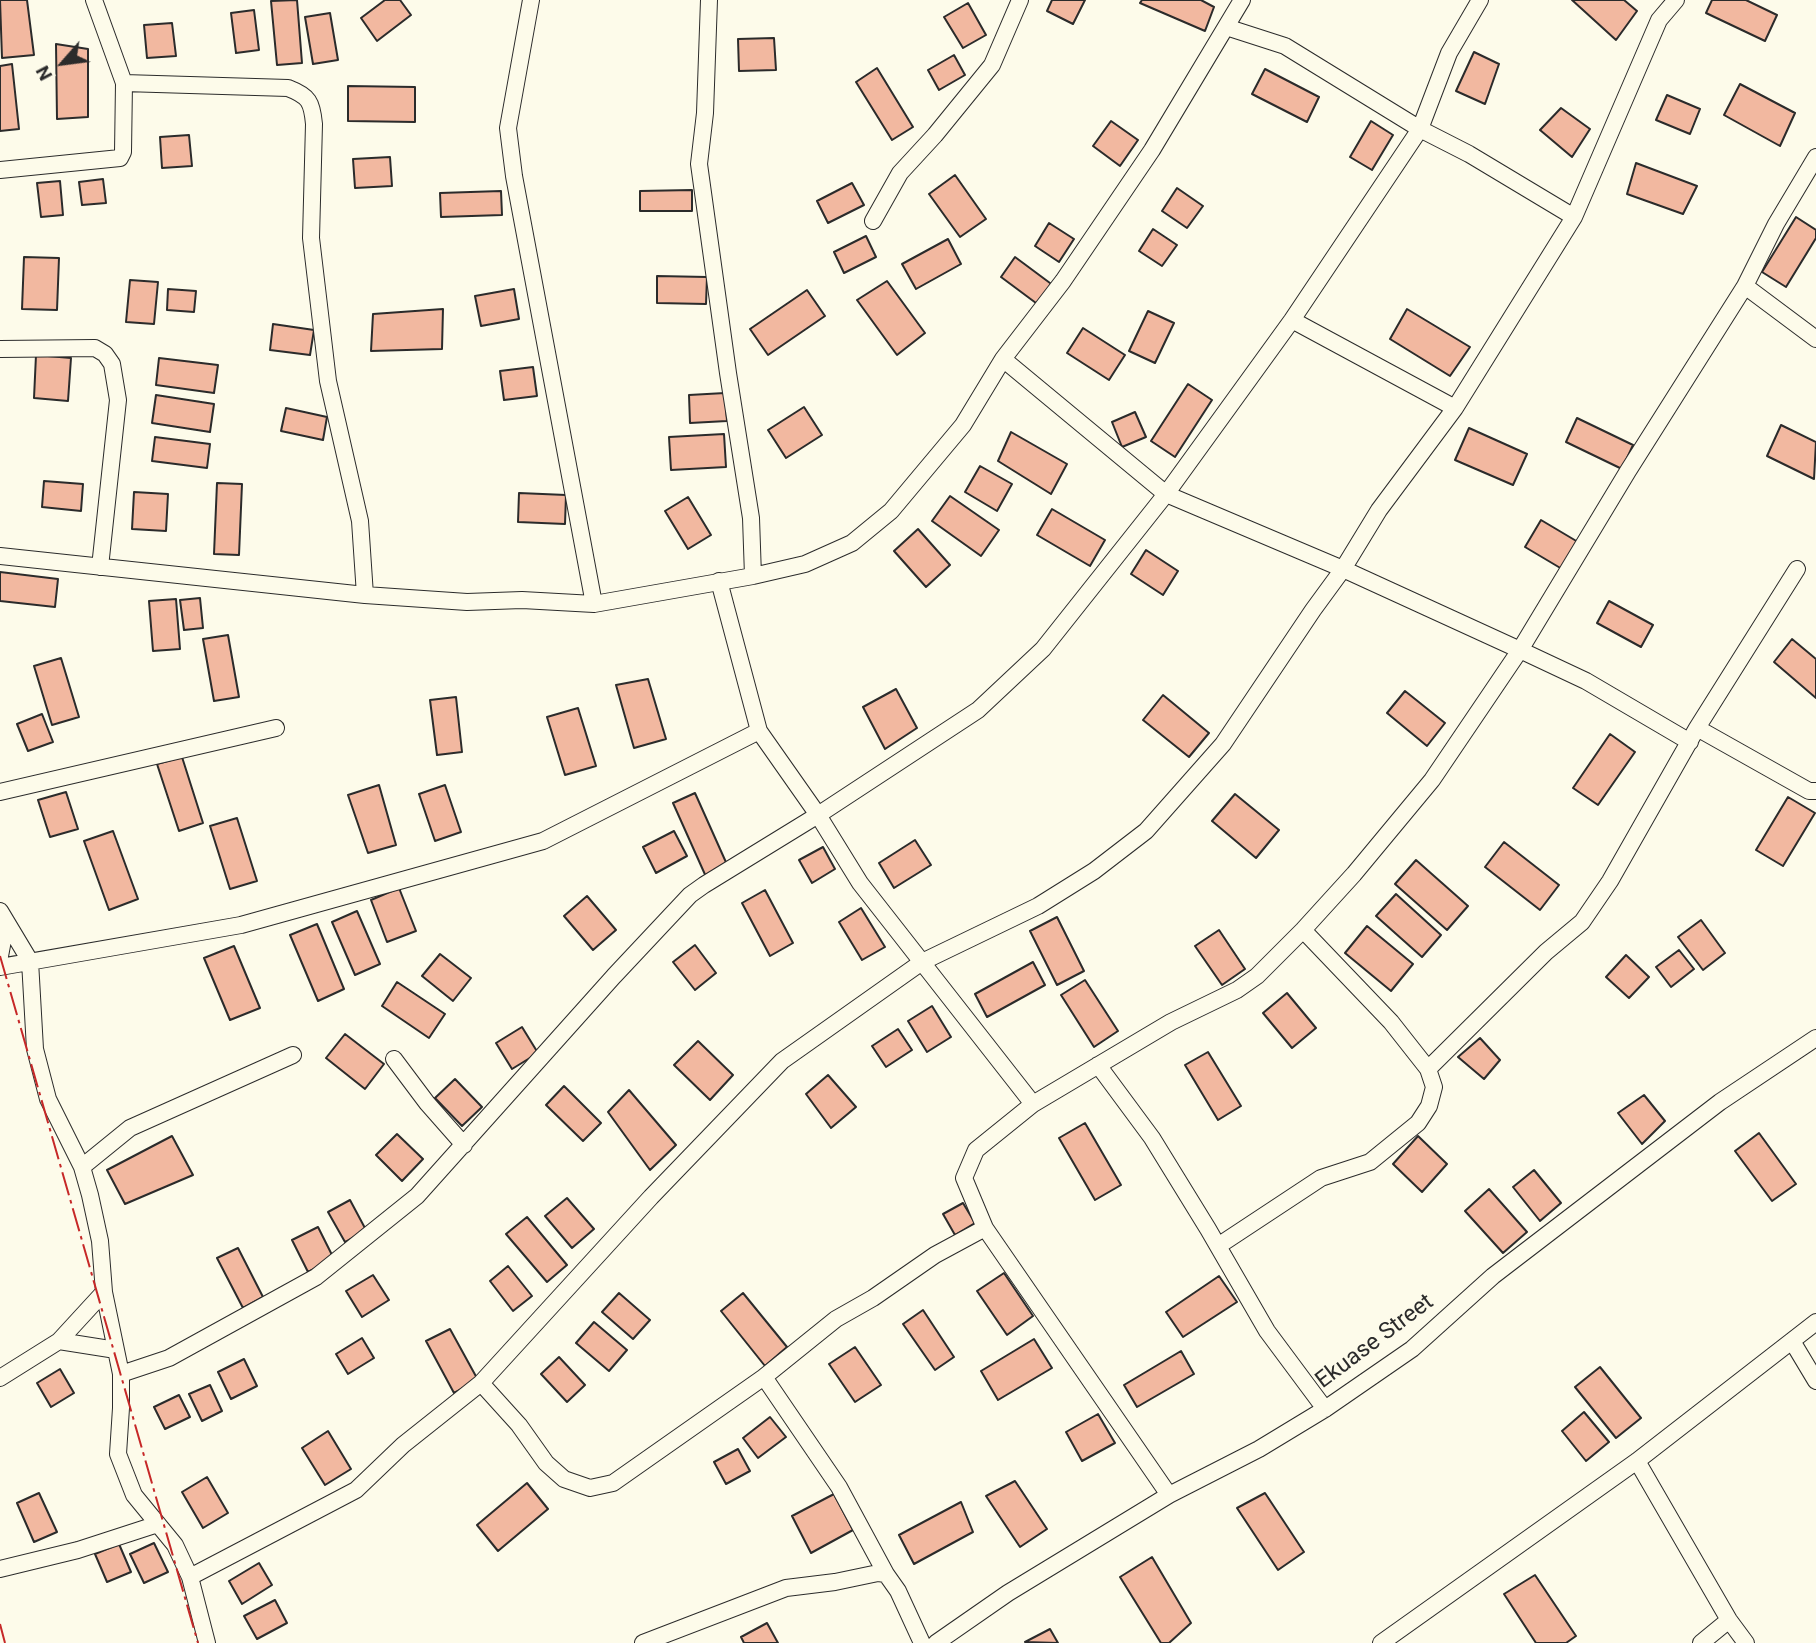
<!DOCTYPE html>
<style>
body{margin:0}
#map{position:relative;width:1816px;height:1643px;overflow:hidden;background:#fdfbea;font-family:Roboto,sans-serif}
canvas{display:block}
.north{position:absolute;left:28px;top:28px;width:70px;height:70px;-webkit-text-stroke:5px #fdfbea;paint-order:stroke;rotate:242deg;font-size:19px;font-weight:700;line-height:28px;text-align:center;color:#2b2b2b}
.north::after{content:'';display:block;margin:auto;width:24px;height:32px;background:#2b2b2b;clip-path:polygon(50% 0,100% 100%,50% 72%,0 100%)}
</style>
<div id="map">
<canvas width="1816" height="1643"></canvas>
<div class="north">N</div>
</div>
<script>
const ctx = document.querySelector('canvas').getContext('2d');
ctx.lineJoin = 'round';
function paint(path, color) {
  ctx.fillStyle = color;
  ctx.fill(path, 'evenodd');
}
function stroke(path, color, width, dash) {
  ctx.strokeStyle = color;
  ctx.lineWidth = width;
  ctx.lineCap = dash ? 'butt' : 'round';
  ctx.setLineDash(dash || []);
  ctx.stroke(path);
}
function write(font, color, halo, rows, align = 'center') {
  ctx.font = font + ' Roboto,sans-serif';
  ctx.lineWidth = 5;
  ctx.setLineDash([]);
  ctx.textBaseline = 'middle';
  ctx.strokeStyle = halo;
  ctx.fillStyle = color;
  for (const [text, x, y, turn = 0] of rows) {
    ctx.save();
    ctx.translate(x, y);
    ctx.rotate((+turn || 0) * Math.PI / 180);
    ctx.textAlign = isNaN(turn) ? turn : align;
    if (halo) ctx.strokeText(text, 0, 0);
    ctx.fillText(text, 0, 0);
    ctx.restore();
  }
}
const building = new Path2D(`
 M0,0H27L34,55L2,58Z
 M297,0L302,63L277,65L271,1Z
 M385,0H400L411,15L377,41L361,18Z
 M1052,0H1085L1073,24L1047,11Z
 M1142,0H1201L1214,7L1205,31L1140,3Z
 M1572,0H1624L1637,11L1616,40Z
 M1712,0H1746L1777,15L1765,41L1706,13Z
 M968,3L986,35L963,48L944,17Z
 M254,10L259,50L236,53L231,13Z
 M330,13L338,60L313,64L305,17Z
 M172,23L176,56L147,58L144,25Z
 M774,38L776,70L739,71L738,39Z
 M56,44L88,49V117L57,119Z
 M1474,52L1499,64L1485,104L1456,91Z
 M954,55L965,75L939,90L928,70Z
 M12,64L19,129L0,131V66Z
 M877,68L913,127L892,140L856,82Z
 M1265,69L1319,97L1307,122L1252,94Z
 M1740,84L1795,113L1780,146L1724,115Z
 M348,86L415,87V122L348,121Z
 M1667,95L1700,109L1690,134L1656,120Z
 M1561,108L1590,129L1572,157L1540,130Z
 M1111,121L1138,140L1120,166L1093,146Z
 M1371,121L1393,135L1372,170L1350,157Z
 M189,135L192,166L162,168L160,137Z
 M390,157L392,186L355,188L353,159Z
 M1636,163L1697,186L1683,214L1627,194Z
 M955,175L986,219L960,237L929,194Z
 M103,179L106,203L82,205L79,182Z
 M60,181L63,215L41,217L37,183Z
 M852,183L864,205L828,223L817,201Z
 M1177,188L1203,206L1187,228L1162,211Z
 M692,190V211H640V191Z
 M501,191L502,215L441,217L440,193Z
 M1796,217L1816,230V238L1786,287L1762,272Z
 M1049,223L1074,239L1059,262L1035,246Z
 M1153,229L1177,245L1162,266L1139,251Z
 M866,236L876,257L844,273L834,252Z
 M948,239L961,264L916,289L902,264Z
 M24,257L59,258L57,310L22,309Z
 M1015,257L1054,286L1040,306L1001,277Z
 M657,276L707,277L706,304L657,303Z
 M130,280L158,282L154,324L126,322Z
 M887,281L925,333L897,355L857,300Z
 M168,289L196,291L194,312L167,310Z
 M514,289L519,319L481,326L475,296Z
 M807,290L825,316L768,355L750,329Z
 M443,309L442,349L371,351L373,314Z
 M1407,309L1470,347L1450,376L1390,339Z
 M1148,311L1174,323L1155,363L1129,351Z
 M273,324L314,330L310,355L270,350Z
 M1083,328L1125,355L1109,380L1067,353Z
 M36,355L71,358L68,401L34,398Z
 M159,358L218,365L214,393L156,385Z
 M533,367L537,396L504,400L500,371Z
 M1188,384L1212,400L1175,457L1151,441Z
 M725,393L727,421L690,423L689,395Z
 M156,395L214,404L210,432L152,423Z
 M804,407L822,435L786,458L768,430Z
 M286,408L327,417L323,440L281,431Z
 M1135,412L1146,437L1122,447L1112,422Z
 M1577,418L1633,445L1622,469L1566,442Z
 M1781,425L1816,442L1814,479L1767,456Z
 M1469,428L1527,454L1513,485L1455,460Z
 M1011,432L1067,464L1051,494L998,461Z
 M724,434L726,467L671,470L669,437Z
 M155,437L210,444L207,468L152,461Z
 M980,466L1012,484L997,511L965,492Z
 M44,481L83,484L81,511L42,507Z
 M217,483L242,484L239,555L214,554Z
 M134,492L168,494L166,531L132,529Z
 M519,493L566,495L565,524L518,522Z
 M950,496L999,530L981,556L932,521Z
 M688,497L711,535L688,549L665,511Z
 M1052,509L1105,540L1090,566L1037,535Z
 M1541,520L1578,542L1562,569L1525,547Z
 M918,529L950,565L926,587L894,551Z
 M1146,550L1178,571L1163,595L1131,574Z
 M0,572L58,579L55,607L0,601Z
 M200,598L203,628L184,630L180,600Z
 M176,599L180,649L153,651L149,601Z
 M1609,601L1653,625L1641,647L1597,623Z
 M228,635L239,697L214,701L203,639Z
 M1792,639L1816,659V698L1774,662Z
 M61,658L79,717L52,725L34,666Z
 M648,679L666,739L634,748L616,685Z
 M896,689L917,728L885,749L863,707Z
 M1405,691L1445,723L1427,746L1387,713Z
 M1163,695L1209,733L1189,757L1143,720Z
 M456,697L462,752L437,755L430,700Z
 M578,708L596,766L565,775L547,717Z
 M42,714L53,742L28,751L17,724Z
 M1610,734L1635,752L1598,805L1573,788Z
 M182,757L203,823L179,831L157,764Z
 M379,785L396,845L368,853L348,795Z
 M445,785L461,832L435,841L419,794Z
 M66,792L78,829L50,837L38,800Z
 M695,793L729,869L707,879L673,803Z
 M1235,794L1279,830L1256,858L1212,821Z
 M1788,797L1815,813L1783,866L1756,850Z
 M237,818L257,881L230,889L210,826Z
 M113,831L138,899L109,910L84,841Z
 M674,831L687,856L656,873L643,847Z
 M915,840L931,865L894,888L879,863Z
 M1504,842L1559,885L1540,910L1485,867Z
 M823,847L835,869L812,883L799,860Z
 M1416,860L1468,906L1447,930L1395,884Z
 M399,888L416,931L387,942L371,900Z
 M765,890L793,943L770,956L742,903Z
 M1396,894L1441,935L1422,957L1376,916Z
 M587,896L616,930L593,950L564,916Z
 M861,908L885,947L862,960L839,922Z
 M357,911L380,964L355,975L332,922Z
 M1057,917L1084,971L1057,985L1030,931Z
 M1701,920L1725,953L1703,970L1678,937Z
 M317,924L344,989L318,1001L290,935Z
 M1367,926L1413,964L1391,991L1345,953Z
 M1219,930L1245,969L1222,985L1195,946Z
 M695,945L716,973L695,990L673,962Z
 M234,946L260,1008L230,1020L204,958Z
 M1679,950L1694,969L1671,987L1656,967Z
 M440,954L471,978L453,1001L422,976Z
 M1626,955L1649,977L1629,998L1606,977Z
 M1033,962L1045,985L987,1017L975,994Z
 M1085,980L1118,1031L1094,1047L1061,995Z
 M397,982L445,1014L429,1038L382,1006Z
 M1287,993L1316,1028L1292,1048L1263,1013Z
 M932,1006L951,1037L927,1052L908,1021Z
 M522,1027L538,1053L512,1069L496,1043Z
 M898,1029L912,1050L886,1067L872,1046Z
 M345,1034L384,1064L365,1089L326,1058Z
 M1480,1038L1500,1060L1484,1079L1458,1057Z
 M698,1041L733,1075L710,1100L674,1065Z
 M1208,1052L1241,1106L1218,1120L1185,1065Z
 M828,1075L856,1107L831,1128L806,1094Z
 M455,1079L482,1107L462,1126L435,1098Z
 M564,1086L601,1123L583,1141L546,1105Z
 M629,1090L676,1145L650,1170L608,1112Z
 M1644,1095L1665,1121L1642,1144L1618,1113Z
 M1085,1123L1121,1185L1095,1200L1059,1138Z
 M1759,1133L1796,1184L1772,1201L1735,1151Z
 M397,1134L423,1159L402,1181L376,1155Z
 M172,1136L193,1175L125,1204L107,1170Z
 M1418,1136L1447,1164L1422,1192L1393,1164Z
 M1534,1170L1561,1203L1540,1221L1513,1187Z
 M1489,1189L1527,1232L1503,1253L1465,1211Z
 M567,1198L594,1229L572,1248L545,1216Z
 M350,1200L366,1230L345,1242L328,1212Z
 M963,1203L975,1223L955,1235L943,1214Z
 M527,1217L567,1265L547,1282L506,1234Z
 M318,1227L334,1259L308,1272L292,1240Z
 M238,1248L263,1297L243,1308L217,1258Z
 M508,1266L532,1296L513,1311L490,1281Z
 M1004,1273L1033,1316L1007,1335L977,1291Z
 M373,1275L389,1300L362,1317L346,1291Z
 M1219,1276L1237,1302L1183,1337L1166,1312Z
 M619,1293L650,1320L633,1339L602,1312Z
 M743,1293L787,1347L765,1366L721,1311Z
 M923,1310L954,1357L935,1370L903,1324Z
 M594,1322L627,1350L609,1371L576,1343Z
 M450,1329L478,1380L454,1393L426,1341Z
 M362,1338L374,1358L348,1374L336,1354Z
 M1034,1339L1052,1368L998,1400L981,1371Z
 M855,1347L881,1385L855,1402L829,1364Z
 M1181,1351L1194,1374L1137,1407L1124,1385Z
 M559,1357L585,1385L567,1402L541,1374Z
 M244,1359L257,1386L231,1399L218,1372Z
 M1600,1367L1641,1418L1616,1438L1575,1387Z
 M60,1369L74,1393L51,1407L37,1383Z
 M210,1385L222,1411L202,1421L189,1394Z
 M179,1395L190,1417L165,1429L154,1407Z
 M1584,1412L1609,1442L1586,1461L1562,1431Z
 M1098,1414L1115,1443L1082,1461L1066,1432Z
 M770,1417L786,1437L758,1458L743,1438Z
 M328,1431L351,1469L325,1485L302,1448Z
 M738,1449L750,1471L726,1484L714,1462Z
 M207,1477L228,1513L203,1528L182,1492Z
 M1015,1481L1047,1529L1020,1547L986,1496Z
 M527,1483L548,1509L498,1551L477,1525Z
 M39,1493L57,1532L34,1542L17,1503Z
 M1265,1493L1304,1552L1278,1570L1237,1508Z
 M834,1494L853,1530L811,1553L792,1516Z
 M961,1502L973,1532L914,1564L899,1535Z
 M154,1543L168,1572L144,1583L130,1554Z
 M119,1544L131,1572L107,1582L95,1554Z
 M1152,1557L1191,1623L1169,1643H1161L1120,1577Z
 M259,1563L272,1585L242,1604L229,1581Z
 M1535,1575L1576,1636L1566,1643H1536L1504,1594Z
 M275,1600L287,1623L257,1639L244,1616Z
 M767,1623L778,1643H744L741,1637Z
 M1050,1629L1058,1643L1025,1642Z`);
paint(building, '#f2b8a0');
stroke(building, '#2b2b2b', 2);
const street = new Path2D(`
 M531,0L508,128L514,176L594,604
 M709,0L705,113L699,164L728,373L751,518L753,576
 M1226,27L1285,46L1420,129L1449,53L1480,0
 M124,83L288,88C309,96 312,102 314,124L311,238L328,381L360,521L365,595
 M0,170L120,158L123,152L124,83L94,0
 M873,221L900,173L935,135L992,65L1020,0
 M1745,286L1816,339
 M1292,320L1455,408
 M0,349L95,348L105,354L112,364L118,400L100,567
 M1003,359L1166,494L1343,569L1520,650L1586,681L1690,742
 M0,556L365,595L467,602L522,600L594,604L753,576L805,564L852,543L891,511L963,425L1003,359L1063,281L1152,150L1242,0
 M719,581L759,731
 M1697,728L1809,791H1816
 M0,792L276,728
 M0,911L30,961L35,1049L48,1099L82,1167L90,1195L100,1241L104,1292L121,1374V1408L118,1454L134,1495L175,1545L190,1577L207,1643
 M0,956L6,924
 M0,967L241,925L543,841L759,731L818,815L860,883L1033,1104
 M394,1059L427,1103L464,1145
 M1098,1065L1152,1138L1208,1229L1267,1331L1325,1409
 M1428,1069L1546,952L1582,922L1610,881L1697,728L1797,569
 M82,1167L130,1128L293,1055
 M1218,1246L1321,1178L1370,1162L1418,1123L1429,1106L1434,1087L1428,1069L1391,1022L1303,930
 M59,1341L116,1350
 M1792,1341L1816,1381
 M121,1374L169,1358L316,1277L417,1196L614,976L690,895L704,885L818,815L978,710L1043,649L1166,494L1292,320L1420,129L1469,154L1574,217
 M764,1377L839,1487L886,1574
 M0,1378L59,1341L104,1292
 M481,1383L519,1425L546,1463L564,1479L590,1488L613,1483L764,1377L836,1319L873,1298L935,1255L985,1228
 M1637,1461L1729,1620L1746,1643
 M1169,1495L985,1228L964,1178L976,1150L1033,1104L1171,1022L1237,990L1257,976L1303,930L1354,874L1432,780L1520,650L1628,471L1745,286L1776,224L1816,157
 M0,1569L78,1550L158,1524
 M190,1577L356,1490L403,1445L481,1383L651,1197L782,1061L922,962L1038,906L1094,871L1146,831L1223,744L1313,610L1343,569L1379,510L1455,408L1574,217L1659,20L1676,0
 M643,1643L786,1588L835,1582L878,1573L886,1574L898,1591L922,1643
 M936,1643L1008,1593L1169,1495L1259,1449L1325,1409L1412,1349L1493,1276L1720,1102L1816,1038
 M1381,1643L1637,1461L1816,1322
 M1701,1643L1729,1620`);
stroke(street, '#2b2b2b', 18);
stroke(street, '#fdfbea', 16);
stroke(new Path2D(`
 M0,956L198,1643
 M0,1624L5,1643`), '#c62828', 2, [24, 5, 3.5, 5]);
write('23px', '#2b2b2b', '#fdfbea', [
 ["Ekuase Street",1375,1342,-37]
]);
</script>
